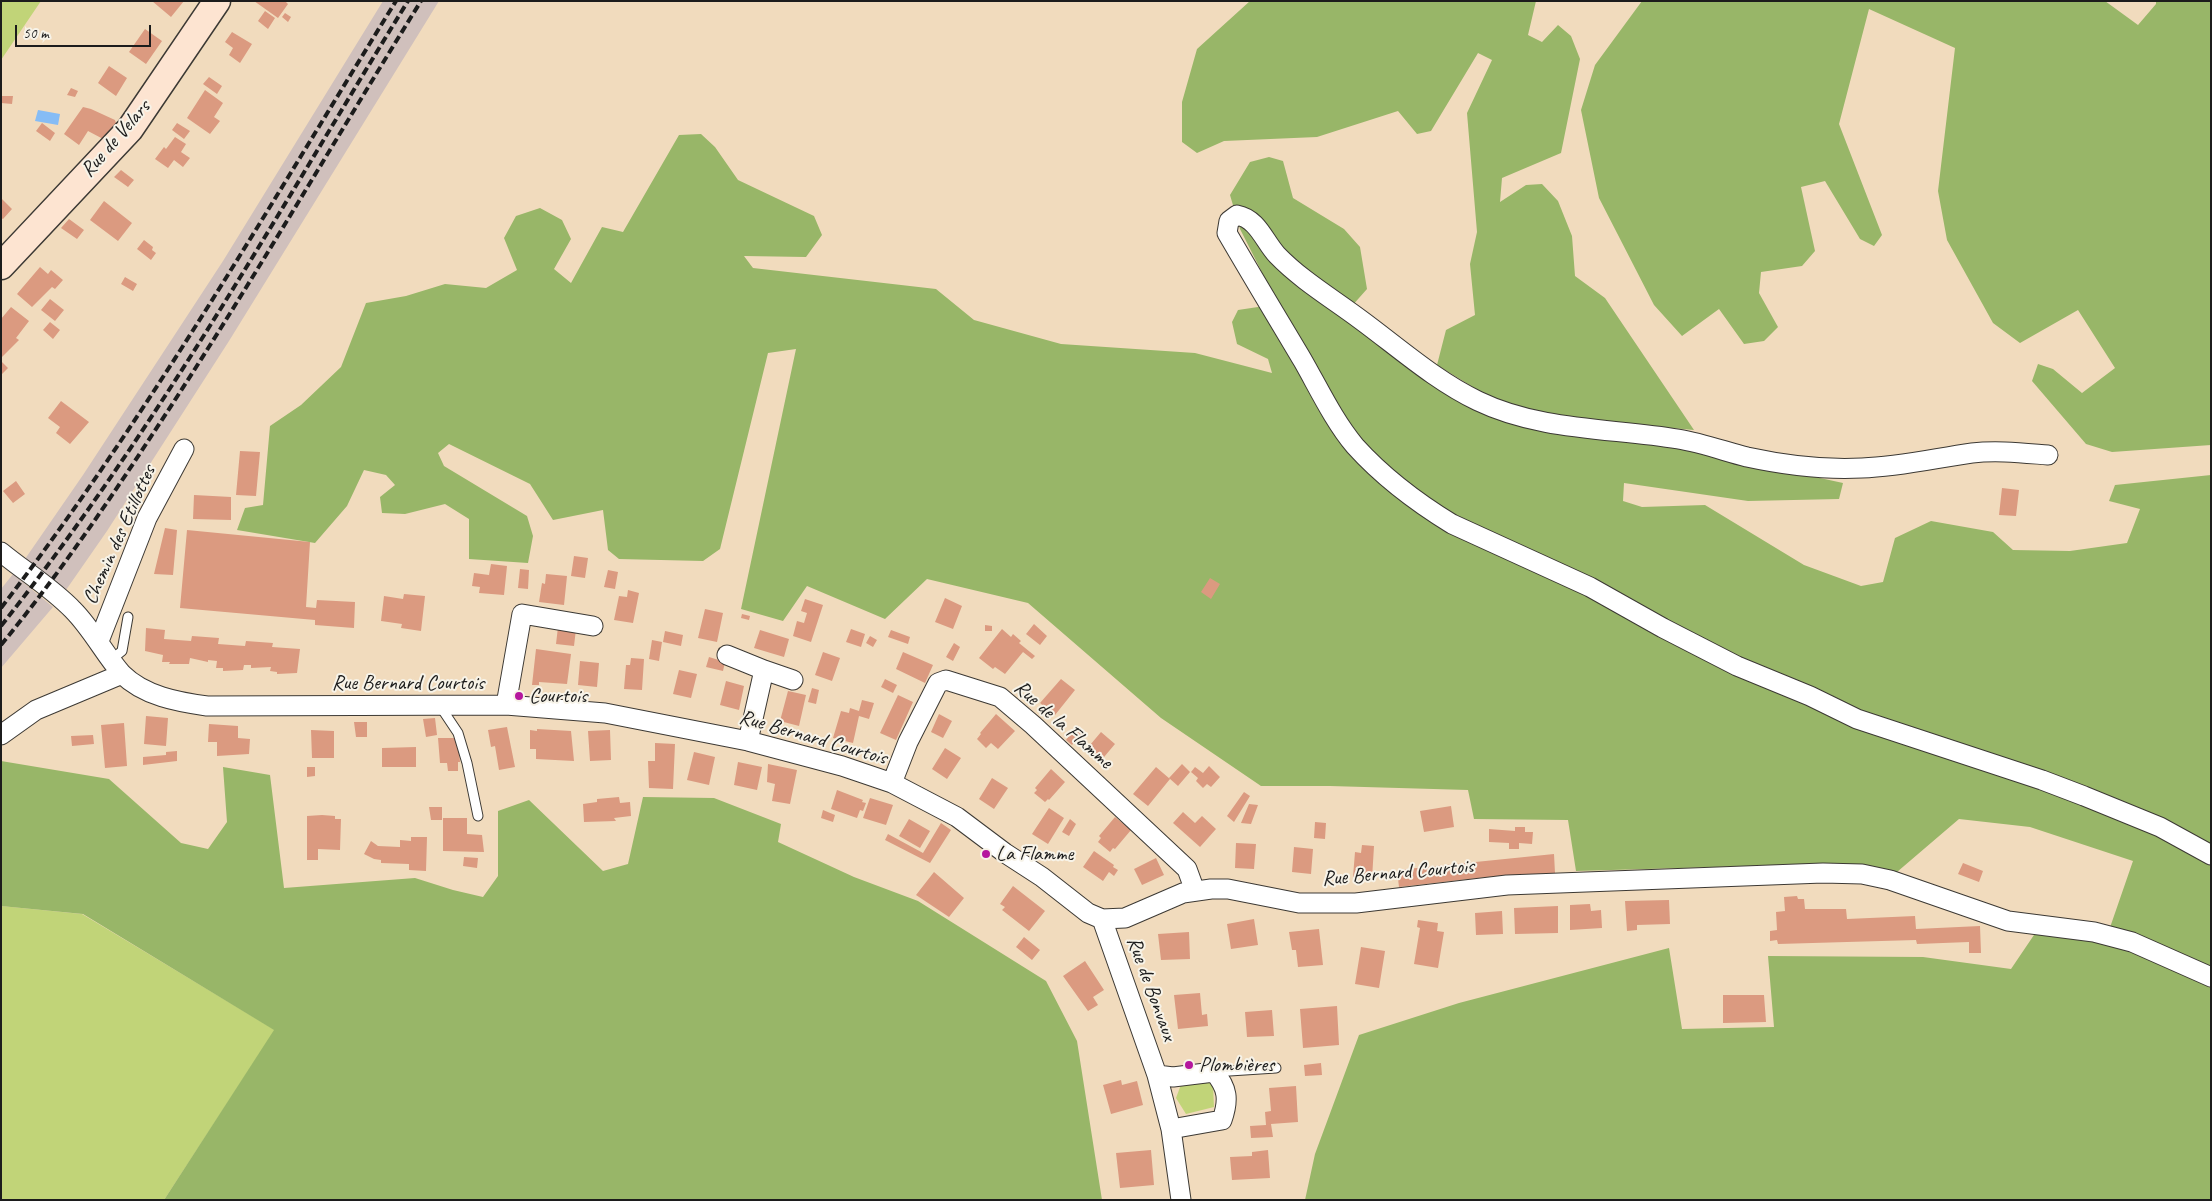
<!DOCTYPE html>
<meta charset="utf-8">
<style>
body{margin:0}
#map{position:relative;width:2212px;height:1201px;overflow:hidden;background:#f1dbbd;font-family:Caveat,sans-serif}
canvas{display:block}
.frame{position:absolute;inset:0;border:2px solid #1c1c1c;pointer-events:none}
.scale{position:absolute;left:15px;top:25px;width:136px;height:22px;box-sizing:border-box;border:2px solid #1c1c1c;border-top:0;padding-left:6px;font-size:15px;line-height:18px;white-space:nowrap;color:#1c1c1c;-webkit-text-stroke:4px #f7f3e8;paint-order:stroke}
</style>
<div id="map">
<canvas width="2212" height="1201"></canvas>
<div class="frame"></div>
<div class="scale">50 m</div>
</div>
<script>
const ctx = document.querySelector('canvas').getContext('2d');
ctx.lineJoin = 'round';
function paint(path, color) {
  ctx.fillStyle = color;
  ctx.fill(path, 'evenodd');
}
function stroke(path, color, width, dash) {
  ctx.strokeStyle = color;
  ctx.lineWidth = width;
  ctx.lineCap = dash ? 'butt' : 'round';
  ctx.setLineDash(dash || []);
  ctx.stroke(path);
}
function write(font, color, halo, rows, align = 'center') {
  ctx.font = font + ' Caveat,sans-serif';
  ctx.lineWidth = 4;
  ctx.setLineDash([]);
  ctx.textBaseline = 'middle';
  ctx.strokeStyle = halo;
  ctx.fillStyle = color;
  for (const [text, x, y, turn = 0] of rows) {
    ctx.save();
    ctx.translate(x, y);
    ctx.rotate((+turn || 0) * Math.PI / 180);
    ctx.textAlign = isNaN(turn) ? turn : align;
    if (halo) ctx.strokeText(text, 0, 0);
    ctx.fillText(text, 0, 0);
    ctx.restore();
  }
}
paint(new Path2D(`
 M383,1H439L229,341L107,531L66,590L25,559L83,475L223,261Z
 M13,574L53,607L1,668V589Z`), '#d0c0bc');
paint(new Path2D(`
 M1,1H41L1,60Z
 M1,906L82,914L275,1030L164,1200H1Z
 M1208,1079L1213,1085L1214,1107L1186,1114L1176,1098L1182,1082Z`), '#c1d478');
paint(new Path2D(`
 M1250,1H1536L1528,35L1542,42L1558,25L1571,36L1580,59L1561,153L1502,178L1500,202L1526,185L1542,184L1558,201L1572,236L1575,276L1605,298L1694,430L1559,418L1494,400L1437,365L1446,330L1475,315L1470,264L1477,232L1467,113L1492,60L1478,53L1431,131L1417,134L1398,111L1317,137L1224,141L1197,153L1182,142V102L1197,49Z
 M1642,1H2105L2138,25L2156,4V1H2211V445L2112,452L2086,444L2032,381L2038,364L2053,369L2082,393L2115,368L2078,310L2020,343L1993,323L1947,240L1938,191L1955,48L1869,9L1839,124L1882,235L1874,246L1860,239L1825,181L1801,187L1815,251L1802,266L1761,272L1759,293L1778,327L1764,341L1744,344L1719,309L1682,336L1654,305L1599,198L1581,110L1595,65Z
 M701,134L715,147L738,180L814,216L822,235L806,257L744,256L753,268L936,289L974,320L1061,344L1195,353L1272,373L1268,359L1237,344L1232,322L1238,310L1278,304L1240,229L1230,195L1250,162L1269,157L1283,161L1293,198L1344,229L1360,247L1367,289L1343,316L1500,419L1677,447L1843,483L1839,499L1748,501L1624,483L1623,501L1642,507L1705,505L1804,565L1861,586L1883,582L1895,538L1931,521L1993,532L2013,550L2070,551L2127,543L2140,509L2109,501L2115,485L2211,475V1200H1305L1315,1154L1359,1035L1459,1003L1669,948L1682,1029L1774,1027L1768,956L1923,957L2011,969L2036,932L2106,939L2133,861L2030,827L1959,819L1897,872L1822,864L1576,871L1568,820L1474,819L1468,790L1330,786H1261L1161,718L1028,603L927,579L885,619L807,586L783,621L741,609L796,349L768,353L720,549L703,561L619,559L608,550L603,510L553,520L530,484L449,444L438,453L444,466L527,516L533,536L528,563L469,559V519L445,504L405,514L382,513L380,497L395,485L386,475L364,470L347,506L315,543L237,530L245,508L263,505L270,426L301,405L341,367L366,303L406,296L445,284L486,288L517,270L504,238L516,216L540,208L562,220L571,239L554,269L571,283L602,227L623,232L679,135Z
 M1,761L109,779L181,843L208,849L227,822L223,767L270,775L284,888L415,878L453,890L483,897L498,876V811L529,800L603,871L628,864L643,797L714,798L781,824L778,842L854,877L918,901L1046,981L1077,1041L1102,1200H164L274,1030L83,914L1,906Z`), '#98b668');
paint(new Path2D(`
 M38,110L60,114L58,125L35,121Z`), '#86bcf5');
paint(new Path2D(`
 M152,1H184L171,17Z
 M254,1H285L288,4L278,18Z
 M265,11L275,18L268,29L258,21Z
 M285,13L291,17L288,22L282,17Z
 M145,29L162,41L146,64L129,52Z
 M232,32L252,44L240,63L229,55L233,48L225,42Z
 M109,66L127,78L116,96L98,83Z
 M209,77L222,86L217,94L203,84Z
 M71,88L78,91L75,97L67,95Z
 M205,90L223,103L214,117L220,121L210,134L187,118Z
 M1,96H13L12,104L1,103Z
 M83,107L91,109L115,120L117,126L105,140L88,131L79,145L64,134Z
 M42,123L55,133L50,141L36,131Z
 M177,123L190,131L184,139L172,130Z
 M175,137L186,144L181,152L190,158L183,167L174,160L168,168L155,159L164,147L166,149Z
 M121,170L134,180L128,187L114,177Z
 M1,198L12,209L3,219L1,218Z
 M104,201L132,223L118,241L90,220Z
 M69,219L84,230L77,239L61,228Z
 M144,240L153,247L152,250L156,253L151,260L137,249Z
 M40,267L48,274L51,270L63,280L55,289L52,287L32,307L17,294Z
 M125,277L137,284L133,291L121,284Z
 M50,299L64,310L55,321L41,310Z
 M11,307L29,321L16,338L19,340L1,358V319Z
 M50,322L60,330L53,339L43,330Z
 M1,361L8,368L1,375Z
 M61,401L89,422L70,444L56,433L60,427L48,418Z
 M240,451L260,452L256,496L236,495Z
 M16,481L25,494L13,503L3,491Z
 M2002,488L2019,490L2016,516L1999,515Z
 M194,495L231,497V520L193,519Z
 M165,528L177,530L173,575L154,574Z
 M187,530L310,542L306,607L316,608L317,600L355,602L354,628L315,625V620L180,608Z
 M574,556L588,558L585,578L571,576Z
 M491,564L507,566L504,595L479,593L480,587L472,586L474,573L489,575Z
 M520,569L529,570L528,589L518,588Z
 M608,570L618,572L615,589L604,587Z
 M546,574L567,576L564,605L539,602L542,583L545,584Z
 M1210,578L1220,584L1211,599L1201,592Z
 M628,590L639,593L633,623L614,620L619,596L627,597Z
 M404,594L425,596L421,631L401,628L402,624L381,621L384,596L403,599Z
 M945,598L962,606L953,629L935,622Z
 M805,599L823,605L811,642L793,636L797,621L804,623L807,613L801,611Z
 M705,609L723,613L717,642L698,638Z
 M742,614L750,616L749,620L741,618Z
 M1034,624L1047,636L1040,645L1026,634Z
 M985,625L992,626V631H985Z
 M558,627L576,629L574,646L556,644Z
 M146,628L165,630L164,639L191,641L192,636L219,638L218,644L245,646L246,641L273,643L272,647L300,649L297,673L277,674V672L270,671L271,667L251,668V665H244L243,670L223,671V668H216L217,661L208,660V662L190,658L189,664H169L170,662H162L163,655L145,651Z
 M851,629L865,634L861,647L846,642Z
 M1002,629L1011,637L1013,634L1021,641L1019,643L1035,656L1032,659L1023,652L1005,674L995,667L993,669L979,658Z
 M760,630L789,639L784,657L754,648Z
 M891,630L910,637L908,644L888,637Z
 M665,631L683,635L681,646L663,642Z
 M870,636L877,640L873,647L866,643Z
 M652,640L662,642L659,661L649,659Z
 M954,643L960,647L953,661L946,657Z
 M536,649L571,654L567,684L539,682V685H532Z
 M823,652L840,658L832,681L815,675Z
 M903,652L933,665L925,683L896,669Z
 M709,657L725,662L723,671L706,667Z
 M631,658L644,659L642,690L624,689L626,665H630Z
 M580,661L599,663L597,687L578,685Z
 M679,670L697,674L691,698L673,694Z
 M885,679L897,685L893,693L881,687Z
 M1061,679L1075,690L1055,715L1040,703Z
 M726,681L744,686L739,710L720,705Z
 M812,688L819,690L816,704L808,702Z
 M788,691L806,695L799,726L780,721Z
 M898,695L913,702L896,740L880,733Z
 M862,700L874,703L869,719L859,716L853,743L833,738L841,711L849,713L850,708L859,711Z
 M939,714L952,721L943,738L931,732Z
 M996,714L1015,731L998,749L991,743L986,748L977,739L981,734L980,733Z
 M146,716L168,718L166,746L144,744Z
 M435,718L437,735L426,737L423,719Z
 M354,722H367V737H356Z
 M124,723L127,766L105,768L101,725Z
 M209,724L238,726V738L250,739L249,754L217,756V742H208Z
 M507,727L515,767L499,770L495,746L491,747L488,730Z
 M1075,728L1082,733L1072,745L1066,740Z
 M537,729L571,731L574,761L536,759V749H530V730L537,731Z
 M311,730L334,731V758H312Z
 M610,730L611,760L590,761L588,731Z
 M1101,732L1115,744L1099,763L1085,751Z
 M93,735L94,744L72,746L71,736Z
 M438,738H458L460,762H458V771H448L447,763H440Z
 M655,743L675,744L673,789L649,788L648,761H655Z
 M416,747V767H382V748Z
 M945,748L961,758L947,779L932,769Z
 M177,751V761L143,765V757L166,755V752Z
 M694,752L715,757L709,785L687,780Z
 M738,762L762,767L757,790L734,785Z
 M768,764L797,770L790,804L772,801L775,784L767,782Z
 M1182,764L1190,772L1178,786L1169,778Z
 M1209,766L1220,777L1211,787L1207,784L1203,788L1196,781L1198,778L1191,772L1195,767L1203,773Z
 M307,767H315V776L307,777Z
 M1156,767L1170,779L1148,806L1133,794Z
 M1051,769L1065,782L1049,800L1048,799L1045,802L1034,793L1037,790L1035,788Z
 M992,778L1008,788L994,809L979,799Z
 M837,790L863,800L862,802L866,803L863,811L860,810L857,818L831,809Z
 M1244,792L1250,796L1234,822L1227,816Z
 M619,797L620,803L630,802L631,816L614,818L616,821L584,822L583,804L597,802V799Z
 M870,798L893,805L886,825L863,818Z
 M1249,804L1258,805L1251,824L1241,823Z
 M1451,806L1454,827L1424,832L1420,811Z
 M429,807H442V820H431Z
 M1049,808L1064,818L1048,844L1032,834Z
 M823,810L835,815L833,822L821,818Z
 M1183,812L1195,823L1202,816L1216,829L1200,847L1173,823Z
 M322,815L335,816V819H341L340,850L318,849V860H307V816Z
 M1115,817L1131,830L1115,849L1113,848L1110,852L1098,842L1101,838L1099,836Z
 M443,818H467V834L482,835L484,852L443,851Z
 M909,819L930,831L920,848L899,836Z
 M1070,819L1076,824L1069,836L1062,832Z
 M1315,822L1326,823L1325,839L1314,838Z
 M941,823L951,830L930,863L885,840L888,834L923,853Z
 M1515,827H1525V832H1533L1532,844L1519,843V849H1509V843L1489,842V829L1515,831Z
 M411,837H427L426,871L409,870V864L381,863V860L374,859L364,854L371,841L378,846L400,847V840L411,841Z
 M1236,843L1256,844L1254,869L1235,868Z
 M1362,845L1374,846L1372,879L1353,877L1355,852L1361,853Z
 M1294,847L1313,849L1311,874L1292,872Z
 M1094,851L1114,865L1113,867L1118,870L1114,876L1109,872L1103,881L1083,867Z
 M1554,854L1555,873L1487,877L1399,887L1397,870Z
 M464,857L478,858L477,868L463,866Z
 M1156,858L1164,875L1142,885L1134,869Z
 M1963,863L1983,871L1979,882L1958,874Z
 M934,872L964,898L949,917L916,895Z
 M1013,886L1045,911L1029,931L1002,910L1005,907L1000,904Z
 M1797,896L1798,899H1804L1805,909H1846L1847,919L1915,916L1916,929L1980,926L1981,953H1969V942L1917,944L1916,940L1778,944L1777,940L1770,941V931L1777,930L1776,912L1785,911L1784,897Z
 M1669,900L1670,924L1637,925V930L1627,931L1625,901Z
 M1590,904L1591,911L1601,910L1602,928L1570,930V905Z
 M1558,906V933L1515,934L1514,908Z
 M1502,911L1503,934L1476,935L1475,913Z
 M1254,919L1258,945L1231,949L1227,924Z
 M1418,920L1438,923L1437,931L1444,932L1438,968L1414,964L1420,928L1417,927Z
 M1319,929L1323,965L1298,967L1296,950H1292L1289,932Z
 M1189,932L1190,959L1161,960L1158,934Z
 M1024,937L1040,950L1032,960L1016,947Z
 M1361,947L1385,951L1379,988L1355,984Z
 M1085,961L1104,990L1093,997L1098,1005L1088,1011L1063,976Z
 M1200,993L1202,1015L1207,1014L1208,1026L1178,1029L1174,995Z
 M1723,995H1764L1766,1022L1723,1023Z
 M1337,1006L1339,1045L1303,1048L1300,1009Z
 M1272,1010L1274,1036L1247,1037L1245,1012Z
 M1321,1063L1322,1075L1305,1076L1304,1065Z
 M1121,1080L1122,1085L1137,1081L1143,1105L1111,1114L1103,1085Z
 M1296,1086L1298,1122L1271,1124L1273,1137L1251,1138L1250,1126L1266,1125L1265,1112L1271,1111L1269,1088Z
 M1151,1150L1154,1185L1120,1188L1116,1153Z
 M1268,1150L1270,1178L1232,1180L1230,1157L1252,1156V1152Z`), '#db9a80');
const service = new Path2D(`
 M112,659L122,651L128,617
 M440,706L458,733L467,763L478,816
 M1214,1072L1276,1068`);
const minor = new Path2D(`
 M2048,455C2023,453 1997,450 1972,453C1936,458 1900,467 1862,468C1825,470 1784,465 1747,457C1724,451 1702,443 1678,439C1612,428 1540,431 1478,401C1436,381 1399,348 1361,320C1333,299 1301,280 1277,255C1264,241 1258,219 1237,215L1229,221L1227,233C1252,276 1278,319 1303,361C1319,389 1334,421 1355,446C1383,477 1416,502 1452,524L1590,587L1663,628L1737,666L1810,696L1857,719L2042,780L2084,796L2160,827L2211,855
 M1,552C24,571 52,588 73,610C92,629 105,655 122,674C144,696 178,702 207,706L506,705L605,713L748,741L842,766L892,783L957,817L1005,853L1042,877L1088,913L1102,919L1125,918L1183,893L1211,889H1228L1299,903H1356L1507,885L1823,873L1862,874L1890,880L2008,921L2094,932L2132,942L2211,977
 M99,641L147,518L184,449
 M727,655L764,670
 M506,705L522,614L593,626
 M1,735L36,710L122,674
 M748,741L764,670L793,680
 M892,783L908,742L938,683L946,680L1000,697L1033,725L1187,869L1195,891
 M1102,919L1157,1075L1171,1129L1181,1200
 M1157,1075L1173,1077L1214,1072C1228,1088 1229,1100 1222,1120L1171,1129`);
const secondary = new Path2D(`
 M1,266L130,129L217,1`);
stroke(service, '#3c3934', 11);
stroke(minor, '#3c3934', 21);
stroke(secondary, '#3c3934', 29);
stroke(service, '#fff', 9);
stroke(minor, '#fff', 19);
stroke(secondary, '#fde4d1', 26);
stroke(new Path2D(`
 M1,608C148,417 269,206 396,1
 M1,626C156,431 278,212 408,1
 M1,645C56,578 105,507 152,435C246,293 331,146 421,1`), '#1c1c1c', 4, [8, 4]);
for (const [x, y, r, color] of [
 [519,696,5,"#b5179e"],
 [986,854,5,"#b5179e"],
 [1189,1065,5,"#b5179e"]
]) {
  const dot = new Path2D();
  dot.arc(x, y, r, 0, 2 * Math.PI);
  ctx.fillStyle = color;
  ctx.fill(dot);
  stroke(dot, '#f7f3e8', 2);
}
write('21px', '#1c1c1c', '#f7f3e8', [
 ["Rue de Velars",116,139,-49],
 ["Chemin des Etillottes",120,535,-66],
 ["Rue Bernard Courtois",408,683],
 ["Rue de la Flamme",1063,725,41],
 ["Rue Bernard Courtois",813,738,16],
 ["Rue Bernard Courtois",1398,873,-5],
 ["Rue de Bonvaux",1151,989,70]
]);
write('21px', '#1c1c1c', '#f7f3e8', [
 ["Courtois",529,696],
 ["La Flamme",996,854],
 ["Plombières",1199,1065]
], 'left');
</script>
